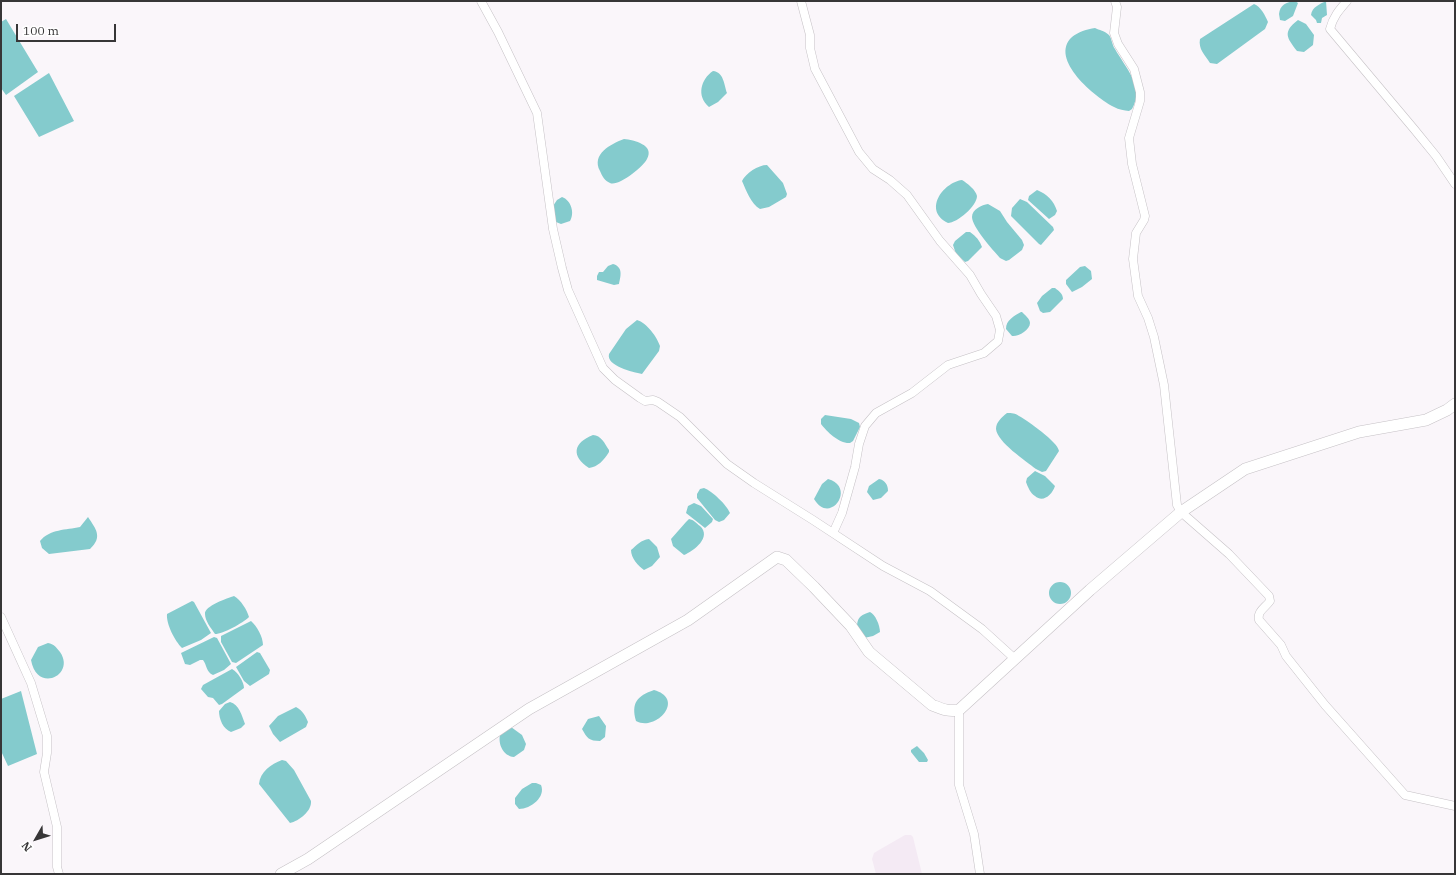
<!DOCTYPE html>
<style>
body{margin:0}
#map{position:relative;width:1456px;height:875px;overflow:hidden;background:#faf6fa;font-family:"IBM Plex Serif",serif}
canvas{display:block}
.frame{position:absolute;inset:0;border:2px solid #373637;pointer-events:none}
.north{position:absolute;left:16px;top:819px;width:40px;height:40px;-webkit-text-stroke:3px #fff;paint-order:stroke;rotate:231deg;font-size:11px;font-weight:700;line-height:16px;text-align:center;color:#373637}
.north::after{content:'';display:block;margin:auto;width:14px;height:18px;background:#373637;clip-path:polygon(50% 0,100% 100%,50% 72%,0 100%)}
.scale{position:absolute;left:16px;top:24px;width:100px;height:18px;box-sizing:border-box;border:2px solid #373637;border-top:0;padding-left:5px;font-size:12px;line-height:14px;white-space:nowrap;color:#373637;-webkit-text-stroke:3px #fff;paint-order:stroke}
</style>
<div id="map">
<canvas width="1456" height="875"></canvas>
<div class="frame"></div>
<div class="north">N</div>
<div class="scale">100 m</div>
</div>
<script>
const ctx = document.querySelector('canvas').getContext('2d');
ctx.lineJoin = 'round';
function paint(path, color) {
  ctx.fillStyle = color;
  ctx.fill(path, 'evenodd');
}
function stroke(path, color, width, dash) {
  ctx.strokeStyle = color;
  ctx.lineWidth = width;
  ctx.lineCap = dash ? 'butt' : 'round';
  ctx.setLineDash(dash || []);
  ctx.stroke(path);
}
paint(new Path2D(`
 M905,835H911L913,837L922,874H876L872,859L874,853L879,850Z`), '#f4eaf4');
paint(new Path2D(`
 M1295,1L1298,3L1293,16L1285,21L1280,20L1279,14C1280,5 1286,2 1295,1Z
 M1326,1L1327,15L1322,18L1321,23H1317L1316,20L1311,15C1312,7 1320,4 1326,1Z
 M1254,4C1261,7 1265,15 1268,22L1265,29L1217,64L1210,63C1205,55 1198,49 1200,39Z
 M6,19L38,72L6,95L1,88V22Z
 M1298,20L1306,24L1314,35L1313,45L1304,52L1297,51C1287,38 1282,32 1298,20Z
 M1095,28C1099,30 1105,31 1109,35C1112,39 1112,45 1115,49C1125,67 1145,87 1132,109L1129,111C1124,110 1119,110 1114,107C1096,98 1048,59 1072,37C1078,32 1087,29 1095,28Z
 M713,71C724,72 724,85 727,93L718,102L709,107C696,96 701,79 713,71Z
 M49,73L74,121L39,137L14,96Z
 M624,139C634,140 655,145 647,159C643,167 618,187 610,183C605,181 602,176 600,171C591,154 611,144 624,139Z
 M767,165L783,183L787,194L786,197L769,207L760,209C751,204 746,190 742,181C746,173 758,165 767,165Z
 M962,180C967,183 976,190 977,196C977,206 957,223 948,223C923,211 942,183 962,180Z
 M1037,190C1047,194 1054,201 1057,211L1055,215L1049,219L1028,200L1029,196Z
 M562,197C571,200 575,213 570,221L561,224L556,222L553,206L557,200Z
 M1020,199L1027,202L1053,227L1054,230L1041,245L1039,244L1011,216L1012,208Z
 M988,204L1000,211L1007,222L1022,240L1024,245L1022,250L1009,260L1006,261L1000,258C993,250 972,227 972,217C972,209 982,205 988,204Z
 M966,232H970C976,236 980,241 982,247L968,261L965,262L956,254L953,245L955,241Z
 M613,264C623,267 621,275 619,284L614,285L597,280V276L599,272H603L608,266Z
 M1085,266L1091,271L1092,279L1082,287L1072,292L1066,284V280L1080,267Z
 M1052,288H1055C1059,291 1063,294 1063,299L1050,312L1043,313L1040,311L1037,303L1042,296Z
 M1021,312H1022C1025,315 1030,319 1030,323C1030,330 1018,337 1012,336L1006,329C1006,320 1014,316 1021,312Z
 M637,320C647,323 657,337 660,346L659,351L642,374C633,372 606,366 609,354L626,329Z
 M1007,413C1012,413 1015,413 1019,416C1028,421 1058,442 1059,451L1046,471L1042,472L1036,469C1026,461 997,442 996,429C996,422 1002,417 1007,413Z
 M825,415L851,419L859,423L860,427L853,441L850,443C840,444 827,432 821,424V419Z
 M593,435C601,435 605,444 609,450V452C604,460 598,467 589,468C571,456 573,443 593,435Z
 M1035,471L1045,476L1055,486C1052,495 1043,503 1035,496C1030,493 1028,487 1026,482L1027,478Z
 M828,479C857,487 830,526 814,499L822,484Z
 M879,479C885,480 888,485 888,491L881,498L873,500L867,492L869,486Z
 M704,488C712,491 727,505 730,513L724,520L719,522L715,520L697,498V494L700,489Z
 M694,503L701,506L713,519L712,522L705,528L686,513L688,506Z
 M88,517C96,529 103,537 90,549L49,554L42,548L40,541C50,529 66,530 80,527Z
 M689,519C694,520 696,523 700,526C712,537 694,551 684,555L673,546L671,539L686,522Z
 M649,539L657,547L660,557L652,566L644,570C638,566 631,558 631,550C637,545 641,540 649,539Z
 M1049 593a11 11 0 1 1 22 0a11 11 0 1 1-22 0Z
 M234,596C241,600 247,610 249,617C243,623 223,634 215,634C211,628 205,621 205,614C204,606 228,598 234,596Z
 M192,601L194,602L211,633L201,640L182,648C175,641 166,624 167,614Z
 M870,612C875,614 880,625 880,632L873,636L864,638L857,625C858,616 862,615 870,612Z
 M251,621C257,626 263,637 263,645L236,663L232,662L221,642V636Z
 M214,637L217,638L230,662L231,664L224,670L213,675C206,672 207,665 203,660H200L190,665L185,664L181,653Z
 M48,643C54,644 56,647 60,652C76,675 37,694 31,660L38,647Z
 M257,652L260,653L270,670L269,674L250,686L244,681L236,667Z
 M232,669C238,672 244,682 244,688L222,704L219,705L213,698L208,697L201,689L203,685Z
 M654,690C686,699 656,732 636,721C631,703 637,696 654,690Z
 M21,691L37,754L8,766L1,751V699Z
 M230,702C239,704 242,716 245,724L241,728L231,732C223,729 219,719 219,711L225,704Z
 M296,707C303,711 305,715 308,722L306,727L280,742L273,734L269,726L278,716Z
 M599,716L606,726L605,737L600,741C589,741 587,738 582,729L588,719Z
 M511,727L522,735L526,744L524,750L514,757C503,756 498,744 500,735Z
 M917,746L924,753L928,760L927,762H919L911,752V750Z
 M282,760L286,761L294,770L311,801C312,811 299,821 290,823L259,784C260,772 271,764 282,760Z
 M532,783H536L541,785C546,797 531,809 519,809L515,804V798L522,789Z`), '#84cbcd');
const street = new Path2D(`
 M481,1L498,32L537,113L553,229L562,268L568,290L603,368L615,380L640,398L645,401L653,400L658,402L680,417L727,464L754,483L813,520L883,566L930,591L982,629L1015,659
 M801,1L810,35V48L815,69L859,152L873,169L890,180L907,195L940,241L970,275L981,294L996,316L1000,330L998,341L984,353L948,365L912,393L876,413L865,426L859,444L855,467L842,513L833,533
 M1115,1L1117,7L1114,33L1118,44L1134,69L1140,92V101L1129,138L1132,164L1145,216L1144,220L1136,233L1133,259L1138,296L1148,318L1154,337L1164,385L1177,505L1181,512L1229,554L1269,596L1270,601C1265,608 1257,611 1259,620L1281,645L1286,656L1325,705L1405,795L1455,806
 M1347,1C1339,10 1333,17 1330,29L1414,129L1436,156L1455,184
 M1,617L31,683L47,736V753L44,772L57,827V867L59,874
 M959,710V785L974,834L980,874`);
const secondary = new Path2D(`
 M281,874L308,859L529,709L688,620L777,557L786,560L814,587L851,626L869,652L932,705C942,709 948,712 959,710L1090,590L1181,512L1245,469L1359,432L1426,420L1447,410L1455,404`);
stroke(street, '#c5c1c5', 9);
stroke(secondary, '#c5c1c5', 12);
stroke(street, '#fff', 8);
stroke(secondary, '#fff', 11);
</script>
